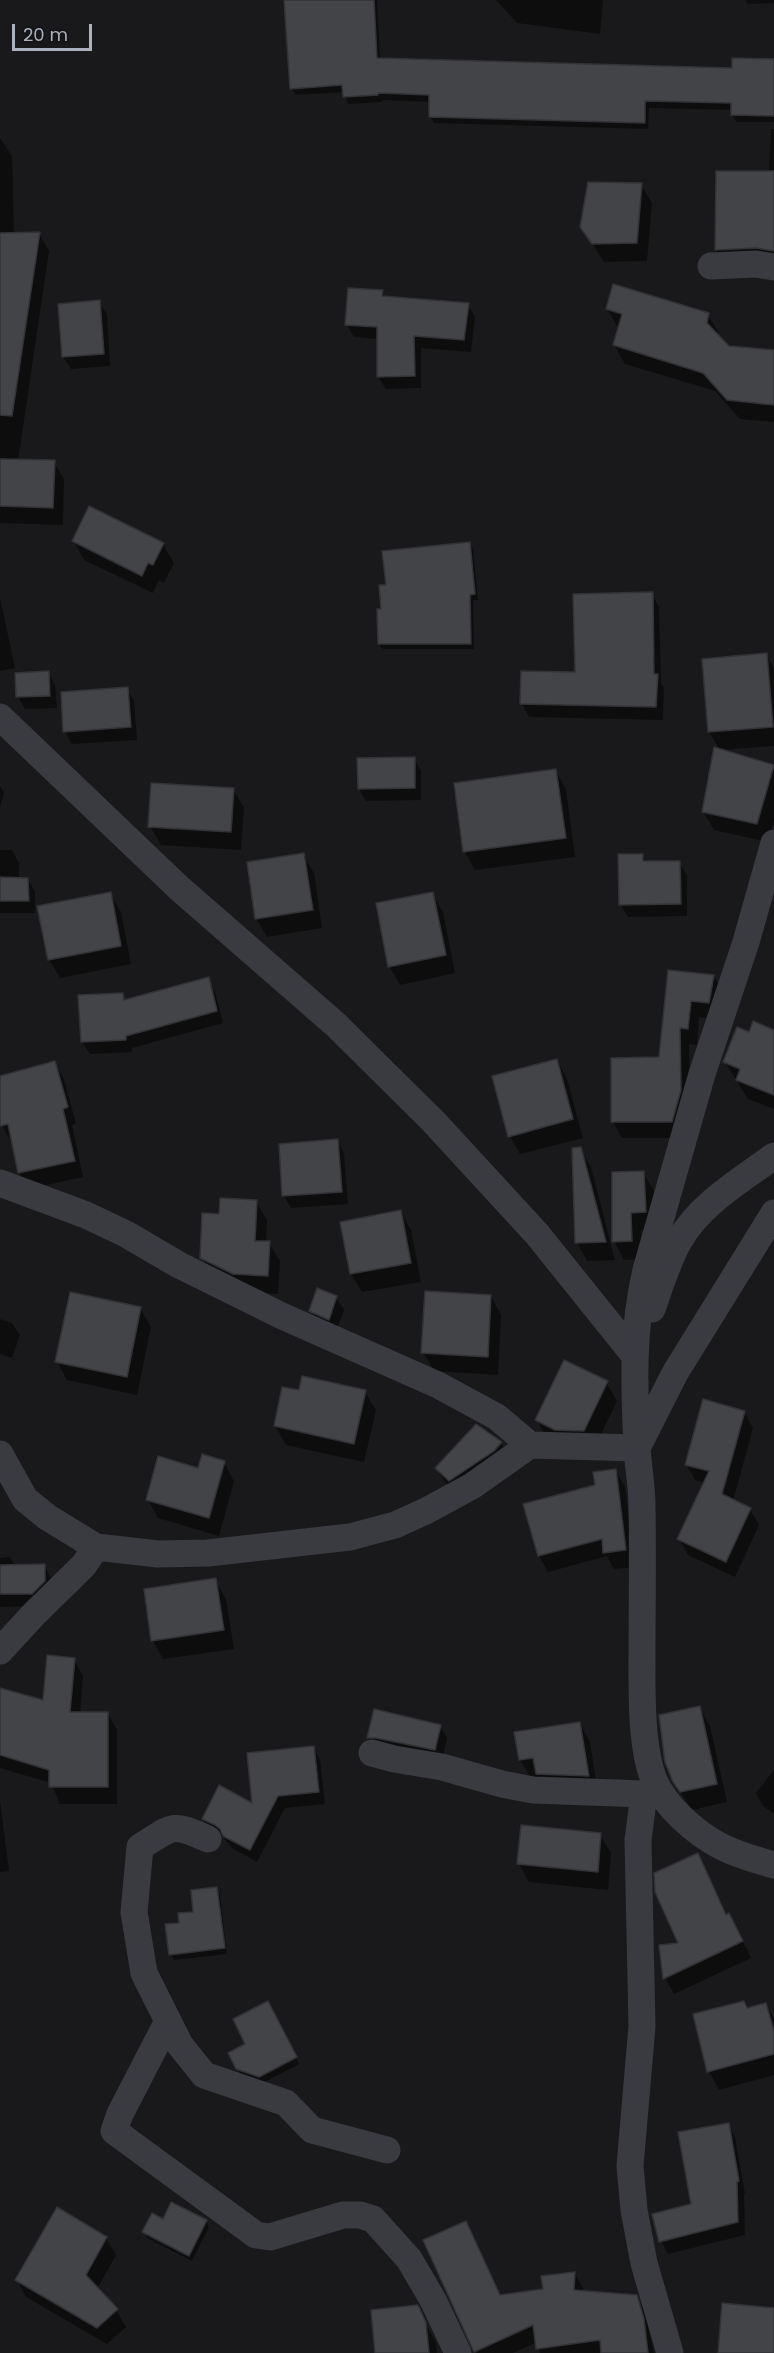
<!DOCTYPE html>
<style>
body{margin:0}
#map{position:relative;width:774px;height:2353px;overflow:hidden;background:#19191b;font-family:Poppins,sans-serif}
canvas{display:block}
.scale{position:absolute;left:12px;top:24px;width:80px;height:27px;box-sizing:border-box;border:3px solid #aab0bc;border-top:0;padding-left:8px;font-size:18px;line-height:21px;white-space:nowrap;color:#aab0bc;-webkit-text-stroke:4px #141416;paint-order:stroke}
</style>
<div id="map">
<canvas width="774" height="2353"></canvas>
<div class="scale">20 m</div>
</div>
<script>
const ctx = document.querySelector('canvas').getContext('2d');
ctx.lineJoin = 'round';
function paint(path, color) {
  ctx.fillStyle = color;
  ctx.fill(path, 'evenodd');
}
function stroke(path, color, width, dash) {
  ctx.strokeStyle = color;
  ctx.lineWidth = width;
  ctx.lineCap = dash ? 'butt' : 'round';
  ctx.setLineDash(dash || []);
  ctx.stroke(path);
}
paint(new Path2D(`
 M285,0H377L380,60L733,70L774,60V122H737L732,115L733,110L649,108L648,129L434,123L430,116L431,102L382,100V102L348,104L344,92L296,95L291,88Z
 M496,0H603L600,34L517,23Z
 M746,0H774V3L748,4Z
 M771,129H774V267L727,268L716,250L769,172Z
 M0,138L12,156L14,234H39L49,251L18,461L54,462L64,479L63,525L0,523Z
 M641,185L652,203L647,261L604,262L582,228Z
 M382,292L385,297L468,305L475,317L471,352L421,348V388L386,389L378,377V339L354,337L347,325Z
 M99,302L107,314L110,366L71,369L63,357L60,305Z
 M607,309L708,315L719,333L718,337L728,347L774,351V422L740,419L715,391L625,364L614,345L618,328Z
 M90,508L163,544L174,563L164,583L159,580L153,593L84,560L74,541Z
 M469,543L473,549L478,600H473L474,649H383L379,644L387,586Z
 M652,594L659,607L661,683L664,688L663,720L529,717L522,704L576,674Z
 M0,598L15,668L0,671Z
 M766,655L774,668V746L720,750L709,732Z
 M48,672L55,685L57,708L25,709L18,697Z
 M127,689L134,701L137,740L72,744L65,732Z
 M715,749L774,767V821L768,842L714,830L703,811Z
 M414,759L421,771V800L366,801L359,789Z
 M555,770L566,789L575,857L475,870L465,852L455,784Z
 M0,786L4,793L0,807Z
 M233,789L244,808L241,850L161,845L150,826Z
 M0,850H12L19,863V879H28L35,892V913H0Z
 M303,855L314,873L322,928L267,937L256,918Z
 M642,855L647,863H679L687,875V916L628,917L620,904Z
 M110,893L121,912L131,964L60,978L49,959Z
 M432,893L443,912L455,973L400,985L389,966Z
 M670,971L714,976L723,993L718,1019L699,1017L697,1045L689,1044L690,1108L681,1138H622L613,1122L661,1059Z
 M208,979L215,992L223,1023L132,1048V1052L90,1054L82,1042L122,994L126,1001Z
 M774,1031V1109L748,1099L725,1062Z
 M557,1060L567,1079L583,1138L520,1154L510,1136Z
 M54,1063L64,1079L76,1124L72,1125L83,1177L29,1189L19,1172L13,1141L11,1142L0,1121V1078Z
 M337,1140L344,1153L348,1204L291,1208L284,1196Z
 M580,1149L591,1167L615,1260L587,1261L577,1242Z
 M643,1173L654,1191L655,1230L641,1231L642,1259L624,1260L614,1241Z
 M256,1202L267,1220L266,1243H269L280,1261L278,1294L245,1292L213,1277L202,1258L221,1215Z
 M401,1212L411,1230L421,1282L362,1292L351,1274L342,1223Z
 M491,1296L501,1315L498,1375L434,1371L423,1352Z
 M336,1297L344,1310L336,1331L318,1323L311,1311Z
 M140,1308L151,1327L137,1395L67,1380L57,1361Z
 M0,1319L12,1323L20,1335L12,1358L0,1354Z
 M606,1382L617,1401L594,1449L547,1439L537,1420Z
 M365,1392L376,1410L364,1462L286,1445L275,1426Z
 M744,1412L753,1428L733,1501L750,1509L759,1525L735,1577L688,1555L679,1539L705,1483L695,1480L686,1464Z
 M476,1425L501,1443L508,1455L457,1492L444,1481L437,1469Z
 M224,1462L234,1481L219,1536L158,1518L148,1500L199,1469Z
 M616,1471L625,1487L635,1567L614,1569L607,1556L548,1572L539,1556Z
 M10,1557L15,1566L44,1565L51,1578L52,1594L39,1606L0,1607V1558Z
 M215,1580L226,1599L234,1649L163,1659L153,1641Z
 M74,1659L83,1676L80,1714H108L117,1730V1804H60L51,1783L0,1768V1689L44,1702Z
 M700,1708L710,1726L727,1802L692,1810L674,1782Z
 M375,1711L440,1726L447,1738L442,1762L375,1751L368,1738Z
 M580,1724L590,1742L598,1794L531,1778L520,1760L516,1733Z
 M313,1747L320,1760L325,1804L285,1808L257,1862L232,1848L223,1837L211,1832L203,1819L253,1805Z
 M774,1770V1814L763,1806L756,1793Z
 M0,1801L9,1871L0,1872Z
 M600,1835L611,1853L608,1890L529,1882L519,1864Z
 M697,1855L727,1916L729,1915L738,1931L751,1958L674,1994L665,1978L661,1946L680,1944Z
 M217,1889L220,1895L227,1954L174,1960L171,1954L181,1924L195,1913Z
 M766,2004L774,2019V2075L719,2090L709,2071L748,2009Z
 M271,2009L299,2064L263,2083L241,2075L230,2053L247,2044Z
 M728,2125L735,2137L745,2194H744L745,2235L668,2254L661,2241L693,2205Z
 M164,2221H206L209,2227L192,2261L147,2238L144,2232Z
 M466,2223L501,2296L544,2290L574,2273L583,2288V2292L636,2297L645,2312L654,2353H540L537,2342L513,2353H477L425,2241Z
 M106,2238L116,2255L97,2289L116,2310L126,2327L107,2344L26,2297L17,2280Z
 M417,2307L436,2343L437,2353H377Z`), '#0007');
const building = new Path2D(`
 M284,0H374L377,58L732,68V58L774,59V116L731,115V103L645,101V123L429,117V95L378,93V95L343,97L342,85L290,89Z
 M716,171H774V251L756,248L715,250Z
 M588,182L642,183L637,243L592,244L580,227Z
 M40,232L12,416L0,415V233Z
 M613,284L709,313L707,323L729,346L774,350V405L727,400L703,373L613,345L622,314L606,309Z
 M348,288L383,290L382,296L469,303L464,340L414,336L415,376L377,377V327L345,325Z
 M100,300L104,354L62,357L58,304Z
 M0,459L55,460L53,508L0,506Z
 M89,506L164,543L153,565L148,563L142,576L72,541Z
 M470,542L475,594L470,595L471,644H378L377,609H381L379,585H386L382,551Z
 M653,592L654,674H658L656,707L520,704L521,671L575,672L573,594Z
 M767,653L773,727L708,732L702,659Z
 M49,671L50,696L16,697L15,673Z
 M128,687L131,727L63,732L61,692Z
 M714,747L774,765L757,824L702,812Z
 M415,757V788L358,789L357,758Z
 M556,769L566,838L463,852L454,783Z
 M151,783L234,788L231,832L148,827Z
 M304,853L313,910L255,919L247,862Z
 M618,854H643V861H680L681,904L619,905Z
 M0,877L28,878L29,901H0Z
 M111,892L121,946L48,960L37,906Z
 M433,892L446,955L388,967L376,903Z
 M668,970L714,975L709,1003L691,1001L688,1029L680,1028L681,1090L672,1122H611V1058L659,1057Z
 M209,977L217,1011L126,1036V1040L81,1042L78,995L123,993L124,1000Z
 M753,1021L774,1030V1095L736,1080L740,1069L723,1062L737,1027L749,1032Z
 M557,1059L573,1119L508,1137L492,1076Z
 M55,1061L68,1107L63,1109L75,1161L18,1173L8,1124L0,1126V1076Z
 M338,1139L342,1192L282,1196L279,1144Z
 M581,1147L606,1242L575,1243L572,1148Z
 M644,1171L646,1212L631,1213L632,1241L612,1242V1172Z
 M220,1198L257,1200L255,1241H270L268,1276L233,1274L200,1258L202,1213L219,1214Z
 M401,1210L411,1263L350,1274L340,1222Z
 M317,1288L337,1296L329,1320L309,1311Z
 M425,1291L491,1295L488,1357L421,1353Z
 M70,1292L141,1307L127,1377L55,1362Z
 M564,1360L608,1381L584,1431L555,1430L535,1420Z
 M302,1376L366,1390L354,1444L274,1426L282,1387L299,1390Z
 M703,1399L745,1411L722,1494L751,1508L726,1562L677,1539L709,1471L685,1465Z
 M476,1424L502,1442L494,1451L449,1481L435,1468Z
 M202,1454L225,1461L209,1518L146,1500L158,1456L198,1468Z
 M616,1469L626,1550L603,1553L602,1539L538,1556L523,1504L595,1485L593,1472Z
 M45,1564V1581L32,1594H0V1565Z
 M216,1578L224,1630L151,1641L144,1589Z
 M47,1655L75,1658L70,1712H108V1787H49V1770L0,1755V1688L43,1700Z
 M700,1706L717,1784L680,1792L673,1782L665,1762L659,1715Z
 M374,1709L441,1725L435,1750L376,1738H367Z
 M580,1722L589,1776L536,1774L533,1758L519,1760L514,1732Z
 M314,1746L319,1792L278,1796L250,1850L223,1836L220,1829L215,1825L202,1819L219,1785L252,1803L247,1753Z
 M521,1825L601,1833L598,1872L517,1864Z
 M698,1853L726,1915L729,1913L743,1941L663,1979L659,1945L678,1943L655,1892L654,1873Z
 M217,1887L225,1948L169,1955L165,1924L179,1923L178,1913L193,1912L191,1890Z
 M268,2001L297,2057L259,2077L236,2069L228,2053L245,2044L233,2019Z
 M744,2001L747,2008L766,2003L774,2031V2054L707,2072L693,2014Z
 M729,2123L739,2181L737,2182L738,2222L659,2242L652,2214L691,2204L678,2132Z
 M171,2202L207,2220L189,2256L142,2232L152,2213L163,2219Z
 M57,2207L107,2237L86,2275L118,2309L97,2328L15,2280Z
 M466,2221L500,2295L543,2289L541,2276L575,2272L574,2290L637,2295L644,2319L648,2353H601L600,2340L536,2349L533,2325L474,2352L423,2240Z
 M722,2303L774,2308V2353H718Z
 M418,2305L426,2323L429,2353H375L371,2310Z`);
paint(building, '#434448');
stroke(building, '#333337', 1.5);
stroke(new Path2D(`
 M711,266L756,264L774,267
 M0,717L179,888L335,1024L433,1121L537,1234L635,1356
 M774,843L746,942L702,1074L646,1270C632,1329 634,1387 637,1447C638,1466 642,1486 642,1506C643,1555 642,1606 642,1656C642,1691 640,1759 659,1790C674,1815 704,1840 731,1851C745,1857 760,1861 774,1865
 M0,1183L86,1215L126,1234L179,1265L282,1316L438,1385L497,1417L530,1445L637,1448L675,1373L774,1213
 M652,1309C660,1287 667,1262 679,1241C700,1204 740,1181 774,1156
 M0,1454L25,1499L47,1517L96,1547L158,1554L208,1553L350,1537L395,1525L426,1511L472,1486L530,1445
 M0,1651L34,1614L84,1565L96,1547
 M372,1753L394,1759L442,1767L502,1784L533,1790L644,1794L658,1789
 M644,1794L638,1840L642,2026L630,2166L634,2210L644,2263L670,2353
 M208,1839C170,1822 174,1826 140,1847L134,1912L144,1973L180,2045L204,2075L286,2103L312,2130L387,2150
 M168,2021L120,2114L114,2131L256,2235L270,2237L343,2215H360L373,2219L409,2259L433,2300L458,2353`), '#393b41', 27);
</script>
